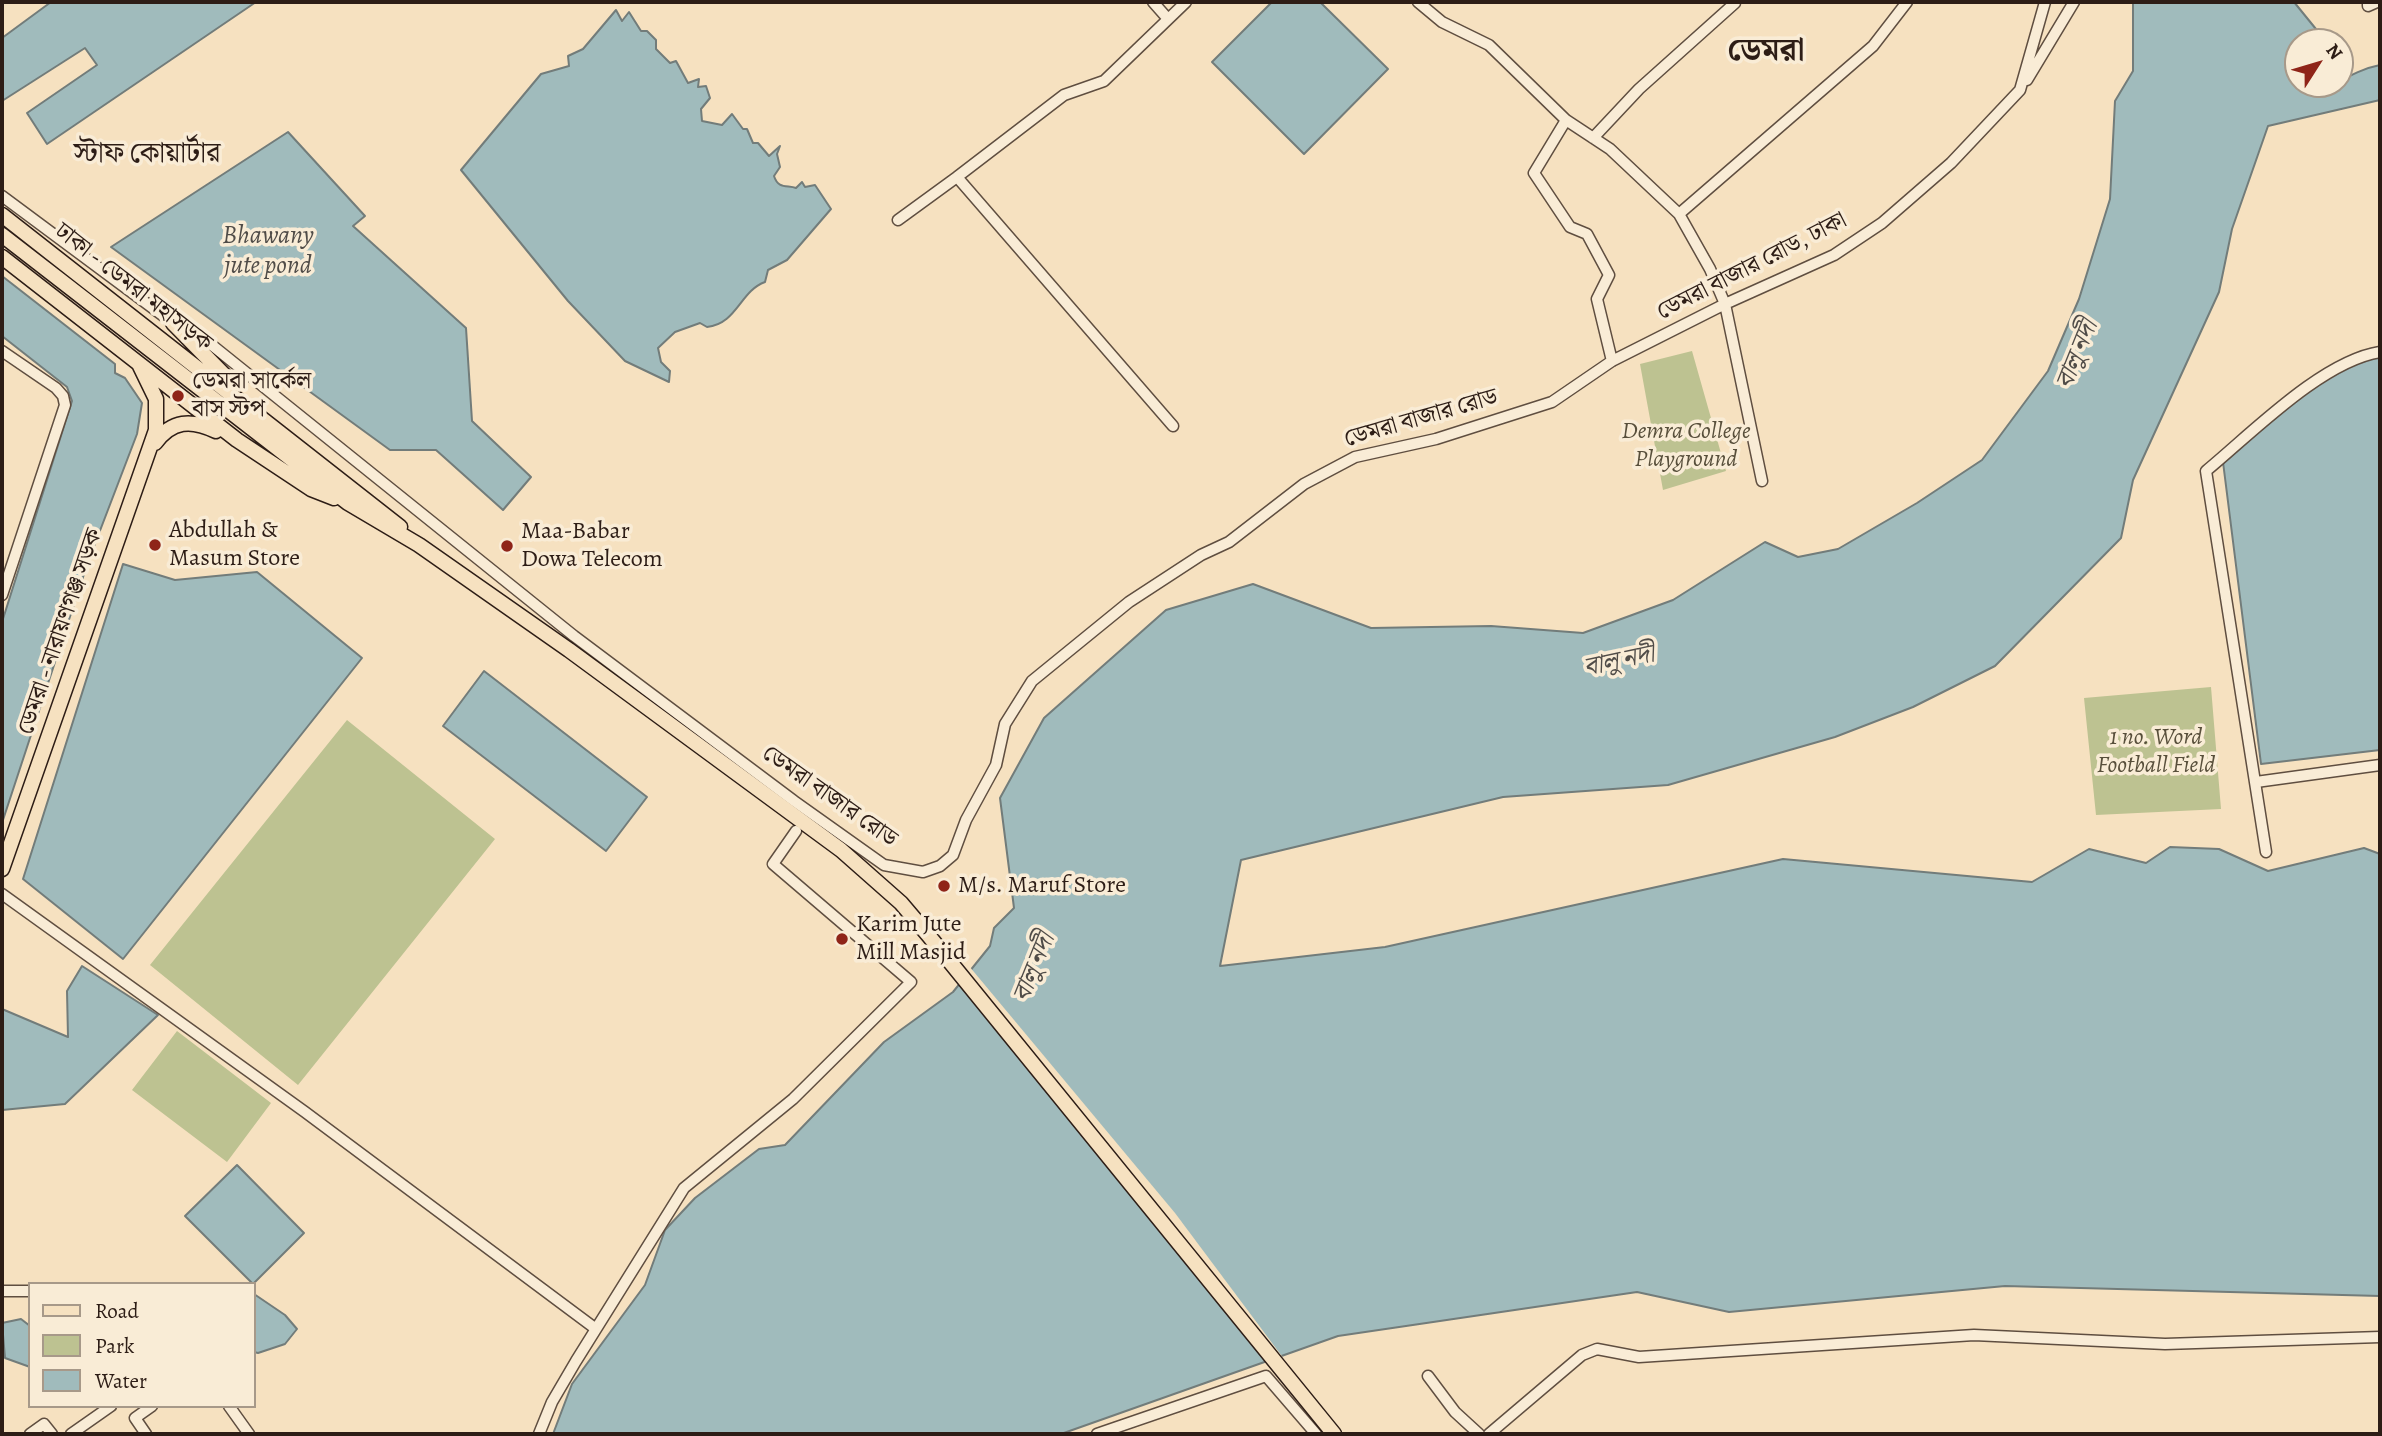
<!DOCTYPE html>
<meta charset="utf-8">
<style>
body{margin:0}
#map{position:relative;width:2382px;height:1436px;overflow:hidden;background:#f6e1c0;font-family:Alegreya,serif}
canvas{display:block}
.frame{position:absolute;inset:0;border:4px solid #2d1d16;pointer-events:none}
.legend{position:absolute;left:28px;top:1282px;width:228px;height:126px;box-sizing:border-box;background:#f9ecd6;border:2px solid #a79989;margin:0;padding:9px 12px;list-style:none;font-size:21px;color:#2d1d16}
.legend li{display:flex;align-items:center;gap:14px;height:35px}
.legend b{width:35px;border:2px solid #a79989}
.north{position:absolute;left:2284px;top:28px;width:70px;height:70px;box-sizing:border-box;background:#f9ecd6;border:2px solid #a79989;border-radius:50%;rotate:53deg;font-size:19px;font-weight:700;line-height:28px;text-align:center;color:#2d1d16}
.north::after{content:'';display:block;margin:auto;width:24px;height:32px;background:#8f2418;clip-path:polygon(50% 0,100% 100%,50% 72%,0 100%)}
</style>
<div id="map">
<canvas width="2382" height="1436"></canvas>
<div class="frame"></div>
<ul class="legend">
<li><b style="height:9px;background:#f6e1c0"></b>Road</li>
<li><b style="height:19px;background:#bdc291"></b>Park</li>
<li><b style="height:19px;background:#a0bbbc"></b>Water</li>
</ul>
<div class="north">N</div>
</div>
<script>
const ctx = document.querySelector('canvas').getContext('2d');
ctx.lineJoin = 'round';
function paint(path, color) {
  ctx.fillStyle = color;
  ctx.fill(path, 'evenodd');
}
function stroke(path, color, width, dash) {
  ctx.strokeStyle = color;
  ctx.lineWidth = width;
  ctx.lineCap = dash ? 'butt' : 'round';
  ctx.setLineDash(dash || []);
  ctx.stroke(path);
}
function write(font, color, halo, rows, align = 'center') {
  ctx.font = font + ' Alegreya,"Noto Serif Bengali",serif';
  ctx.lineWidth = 7;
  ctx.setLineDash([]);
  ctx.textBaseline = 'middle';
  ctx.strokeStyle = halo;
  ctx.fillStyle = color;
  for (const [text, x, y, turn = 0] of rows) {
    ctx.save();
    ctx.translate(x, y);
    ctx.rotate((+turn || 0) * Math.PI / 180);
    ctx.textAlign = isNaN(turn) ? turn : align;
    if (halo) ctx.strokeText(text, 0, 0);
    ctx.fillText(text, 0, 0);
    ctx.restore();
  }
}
paint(new Path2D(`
 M1692,351L1726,471L1663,490L1640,364Z
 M2211,687L2221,809L2096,815L2084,698Z
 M347,720L495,839L298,1085L150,965Z
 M177,1031L271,1103L227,1162L132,1090Z`), '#bdc291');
const water = new Path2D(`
 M51,2H256L47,144L27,113L97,65L85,48L2,101V38Z
 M1272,2H1320L1388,69L1304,154L1212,62Z
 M2133,2H2294L2320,34L2317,42H2298V84H2323L2327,88C2343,80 2359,69 2380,65V100L2268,126L2232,229L2219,292L2133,480L2121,538L1995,666L1913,707L1835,737L1668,785L1503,797L1241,860L1220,966L1385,947L1783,859L2032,882L2089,849L2146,863L2170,847L2219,849L2268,871L2364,848L2380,854V1296L2005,1286L1729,1312L1637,1292L1338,1336L1061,1434H553L572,1384L645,1285L665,1230L695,1198L759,1149L785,1145L884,1042L953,992L990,946L994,928L1014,908L1000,798L1044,718L1166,610L1253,584L1371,628L1491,626L1583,633L1673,600L1765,542L1798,557L1838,549L1917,503L1982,460L2048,371L2079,299L2110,199L2115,101L2133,71Z
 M616,10L622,21L629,12L641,31H647L656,40V49L670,63L676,61L688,83L699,79L698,87L706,86L710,98L701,109L702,121L722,125L732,114L743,129H747L753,143H758L769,156L780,146L777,154L780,167L774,176C778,189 787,185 796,188L802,182L805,187L815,185L831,209L787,260L768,270L765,282C740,291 737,324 707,327L700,323L675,332L658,348L661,362L670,371L669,382L625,361L568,301L461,170L541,74L569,66L568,56L583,49Z
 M288,132L365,216L353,226L466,328L472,421L531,477L503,510L436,450H390L111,247Z
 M2,276L115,364V373L125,378L142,403L137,434L88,562L2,823V622L72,401L67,387L2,336Z
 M2380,355V750L2261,764L2223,462L2301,393L2337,371Z
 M123,564L175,580L257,572L362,658L123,959L23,879Z
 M484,671L647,797L606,851L443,726Z
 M82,966L158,1015L65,1104L2,1110V1009L68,1037L67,991Z
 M237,1165L304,1233L253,1284L185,1216Z
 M254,1294L285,1315L297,1329L285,1344L258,1353L254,1352Z
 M21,1319L30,1326V1367L5,1358L2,1323Z`);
paint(water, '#a0bbbc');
stroke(water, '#727c7a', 2);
paint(new Path2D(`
 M969,966L1175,1213L1284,1359L1269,1364L959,980Z`), '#f6e1c0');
const minor = new Path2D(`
 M1153,2L1168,19
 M1418,2L1442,22L1489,45L1566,120L1534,173L1570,227L1587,234L1609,275L1597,299L1612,361
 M2368,2V6L2377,2
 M2027,80L2074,2
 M1566,120L1610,149L1679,214L1710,269L1725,304L1762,481
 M1593,138L1639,89L1735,3
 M2,196L173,323L198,334L574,636L794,801L884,865L923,872L940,866L953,855L966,820L996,765L1005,724L1032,681L1129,602L1201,555L1229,542L1304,484L1355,457L1436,439L1552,402L1612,361L1725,304L1834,255L1882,223L1951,163L2020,90L2045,2
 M1679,214L1873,46L1907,2
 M898,220L957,177
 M2,351L56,388L63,396L65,405L2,595
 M1173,426L957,177L1064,95L1104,81L1186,2
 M2256,782L2380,765
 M2266,852L2206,471C2251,434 2322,361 2380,352
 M2,894L305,1112L596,1329
 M2,1291H30
 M1428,1376L1455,1412L1479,1434
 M229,1406L249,1434
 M30,1434L44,1424L52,1434
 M71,1434L111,1406
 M146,1434L135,1418L152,1406
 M539,1434L552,1402L576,1361L684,1188L793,1099L911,982L773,864L796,831
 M1097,1434L1266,1376L1316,1434
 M1489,1434L1582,1355L1597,1349L1639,1357L1974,1335L2165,1344L2380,1337`);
const major = new Path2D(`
 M2,215L400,527
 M2,235L348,503L419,545L569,650L841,850L901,903L929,936L1334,1434
 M2,257L237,440L311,489L334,498
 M173,323L231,382
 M155,443C172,420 191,419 216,431
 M2,869L156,430V399L139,364`);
stroke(minor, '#5f4e40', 13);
stroke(major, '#2d1d16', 17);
stroke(minor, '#f9ecd6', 10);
stroke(major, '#f6e1c0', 14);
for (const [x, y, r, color] of [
 [178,396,7,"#8f2418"],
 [155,545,7,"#8f2418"],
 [507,546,7,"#8f2418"],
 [944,886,7,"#8f2418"],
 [842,939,7,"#8f2418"]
]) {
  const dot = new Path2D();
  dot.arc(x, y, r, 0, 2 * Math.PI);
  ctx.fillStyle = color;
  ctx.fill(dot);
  stroke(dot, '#f9ecd6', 2.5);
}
write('24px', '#2d1d16', '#f9ecd6', [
 ["ডেমরা বাজার রোড, ঢাকা",1752,267,-27],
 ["ঢাকা - ডেমরা মহাসড়ক",133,288,38],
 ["ডেমরা বাজার রোড",1421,419,-16],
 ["ডেমরা - নারায়ণগঞ্জ সড়ক",61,632,-71],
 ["ডেমরা বাজার রোড",829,797,35]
]);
write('24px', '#2d1d16', '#f9ecd6', [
 ["ডেমরা সার্কেল",192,382],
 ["বাস স্টপ",192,410],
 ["Abdullah &",169,531],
 ["Masum Store",169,559],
 ["Maa-Babar",521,532],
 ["Dowa Telecom",521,560],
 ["M/s. Maruf Store",958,886],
 ["Karim Jute",856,925],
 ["Mill Masjid",856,953]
], 'left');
write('italic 24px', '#584f3b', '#f9ecd6', [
 ["Demra College",1686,432],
 ["Playground",1686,460],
 ["1 no. Word",2156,738],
 ["Football Field",2156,766]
]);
write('italic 26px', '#504c48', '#f9ecd6', [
 ["Bhawany",268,237],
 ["jute pond",268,267],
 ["বালু নদী",2078,355,-68],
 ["বালু নদী",1619,662,-12],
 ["বালু নদী",1035,968,-68]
]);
write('28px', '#2d1d16', '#f9ecd6', [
 ["স্টাফ কোয়ার্টার",147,155]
]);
write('bold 32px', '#2d1d16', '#f9ecd6', [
 ["ডেমরা",1766,52]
]);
</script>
